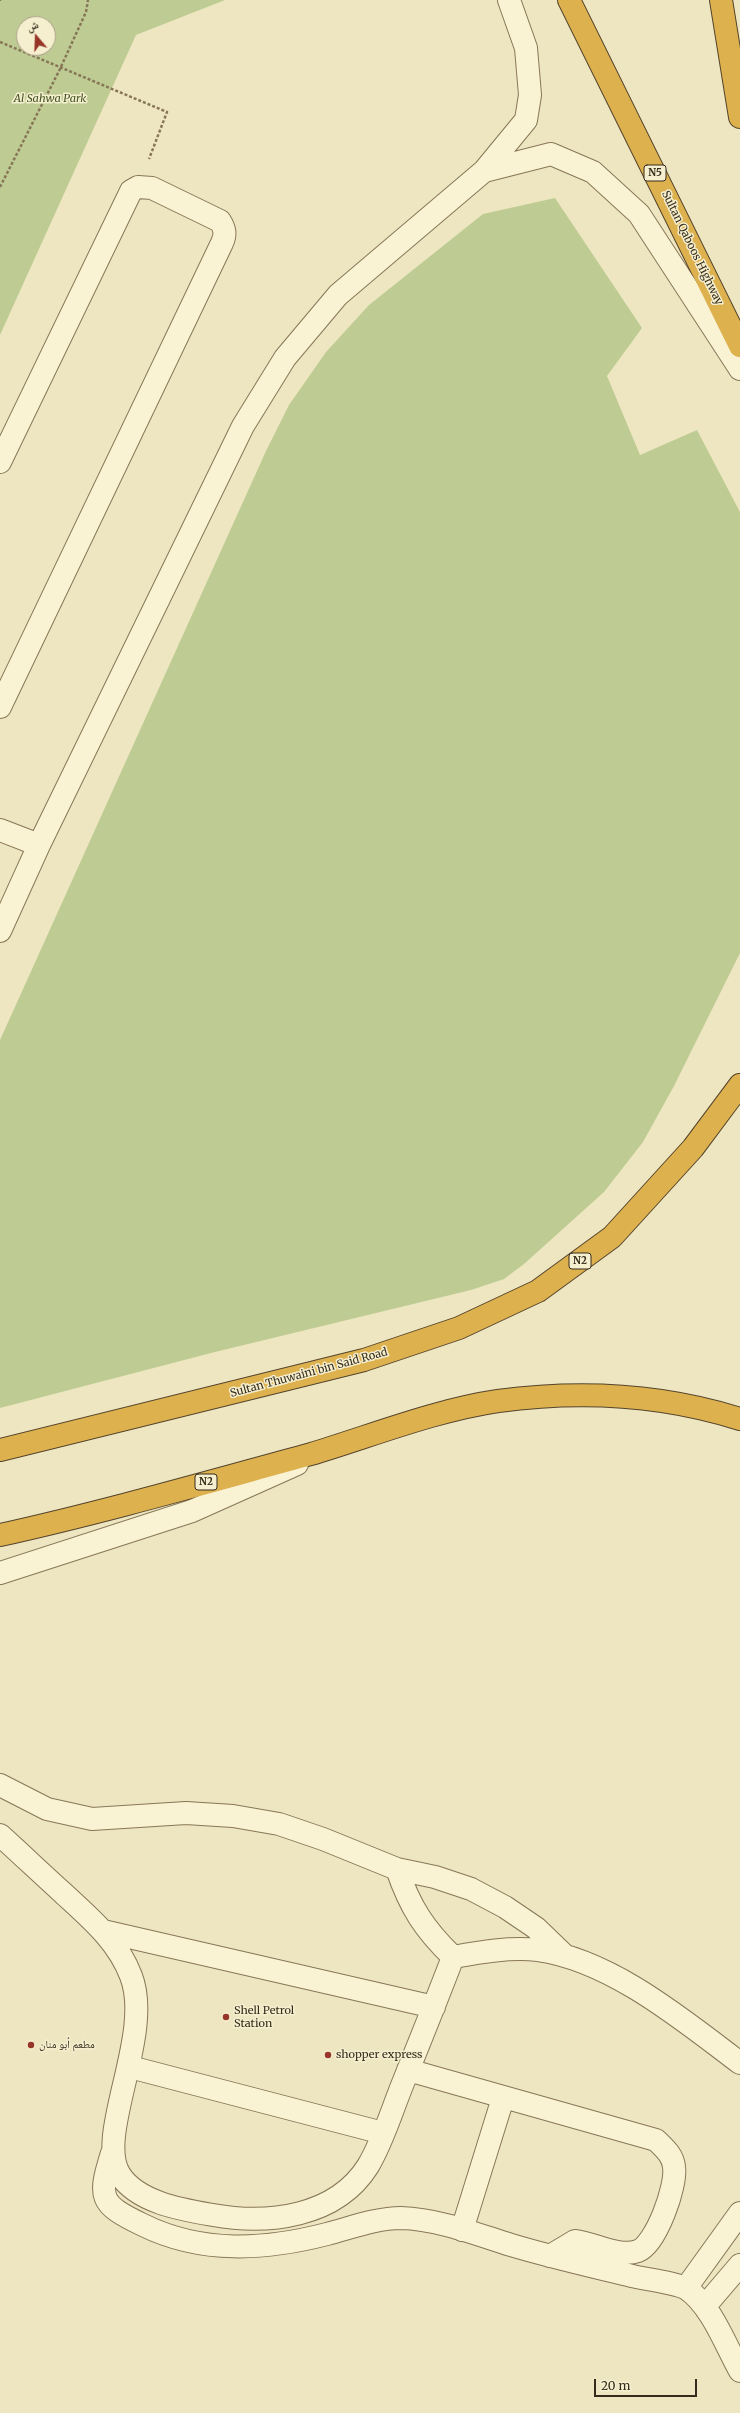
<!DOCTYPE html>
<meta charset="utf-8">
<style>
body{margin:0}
#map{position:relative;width:740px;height:2413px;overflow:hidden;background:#eee6c0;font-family:Merriweather,"Noto Naskh Arabic",serif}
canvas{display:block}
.north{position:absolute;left:16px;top:16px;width:40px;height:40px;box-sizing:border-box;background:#f5efcf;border:1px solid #a9a187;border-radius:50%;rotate:341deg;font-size:11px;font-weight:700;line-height:16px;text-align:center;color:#362c1c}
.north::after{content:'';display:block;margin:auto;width:14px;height:18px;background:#963528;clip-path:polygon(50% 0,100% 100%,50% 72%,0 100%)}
.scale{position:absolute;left:594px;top:2379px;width:103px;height:18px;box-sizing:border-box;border:2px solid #362c1c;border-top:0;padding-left:5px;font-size:12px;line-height:14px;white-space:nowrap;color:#362c1c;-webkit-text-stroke:3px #f5efcf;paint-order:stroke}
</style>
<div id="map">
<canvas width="740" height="2413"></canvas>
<div class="north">ش</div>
<div class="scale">20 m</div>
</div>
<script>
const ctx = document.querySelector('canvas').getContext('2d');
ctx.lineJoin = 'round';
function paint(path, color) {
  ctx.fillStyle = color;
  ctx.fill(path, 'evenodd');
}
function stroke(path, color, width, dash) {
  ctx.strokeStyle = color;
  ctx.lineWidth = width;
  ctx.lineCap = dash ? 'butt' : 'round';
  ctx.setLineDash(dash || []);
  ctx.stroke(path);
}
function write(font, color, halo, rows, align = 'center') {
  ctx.font = font + ' Merriweather,"Noto Naskh Arabic",serif';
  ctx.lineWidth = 3;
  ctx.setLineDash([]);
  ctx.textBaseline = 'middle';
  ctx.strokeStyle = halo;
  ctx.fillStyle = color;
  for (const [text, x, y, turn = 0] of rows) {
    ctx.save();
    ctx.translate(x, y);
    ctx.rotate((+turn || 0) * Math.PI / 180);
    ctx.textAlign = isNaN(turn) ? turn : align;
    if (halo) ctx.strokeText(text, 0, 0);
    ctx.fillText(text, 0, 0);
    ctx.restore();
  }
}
paint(new Path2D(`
 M0,0H225L136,35L0,335ZM24,24H48V48H24Z
 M555,198L642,328L607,376L640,455L697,430L740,512V953L674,1086L643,1142L604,1192L524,1264L504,1279L471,1290L215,1352L0,1408V1040L266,451L289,405L326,352L369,305L483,214Z`), '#becc94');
const minor = new Path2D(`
 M484,171L551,154L593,172L639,214L740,369
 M0,462L131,191L138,187L152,188L220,221C225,229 226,234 222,243L0,707
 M0,830L39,845
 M0,931L39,845L243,426L285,358L338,295L484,171L526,120L530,95L526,48L509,0
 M0,1573L192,1511L297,1464
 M0,1785L47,1809L92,1819L186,1813L233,1816L279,1824L323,1839L397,1869L435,1877L471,1889L505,1907L536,1928L564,1955
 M0,1835C21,1854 42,1874 63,1893C90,1918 118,1941 131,1976C154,2035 94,2136 120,2175C138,2203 184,2210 213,2215C268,2225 336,2217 368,2166C383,2141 392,2110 403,2083C420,2041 437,1999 453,1957
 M397,1869C410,1907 424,1929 453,1957
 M103,1931L434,2007
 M453,1957C481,1952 510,1947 538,1950C611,1960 683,2020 740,2063
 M130,2067L383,2133
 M408,2070L656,2140C664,2148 673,2155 674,2167C677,2186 656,2244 638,2251C619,2258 594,2243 575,2241L550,2256
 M112,2153C98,2198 99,2204 143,2225C202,2254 265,2250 327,2234C350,2228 377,2218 401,2218C438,2219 476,2234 511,2245C551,2257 591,2266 632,2276C644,2279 678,2283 687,2289C711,2305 726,2346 740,2371
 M462,2230L503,2098
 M686,2288L740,2213
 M705,2306L740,2265`);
const highway = new Path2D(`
 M569,0L740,346
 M721,0L740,117
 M0,1450L364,1360L459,1328L538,1291L612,1237L693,1148L740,1085
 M0,1535C104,1512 208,1482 311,1454C371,1436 436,1410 498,1401C580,1390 661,1394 740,1419`);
stroke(minor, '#877758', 24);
stroke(highway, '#54442c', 24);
stroke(new Path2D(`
 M0,1V0
 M0,42L167,112L149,159
 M0,187L60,69L86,12L88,0`), '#877758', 2.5, [3, 2]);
stroke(minor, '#f9f2d3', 22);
stroke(highway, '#deb14f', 22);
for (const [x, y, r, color] of [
 [226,2017,4,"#963528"],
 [31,2045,4,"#963528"],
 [328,2055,4,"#963528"]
]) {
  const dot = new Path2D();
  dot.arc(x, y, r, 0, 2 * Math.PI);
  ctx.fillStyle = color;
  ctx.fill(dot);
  stroke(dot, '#f5efcf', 1.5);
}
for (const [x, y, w] of [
 [655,173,22],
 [580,1261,22],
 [206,1482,22]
]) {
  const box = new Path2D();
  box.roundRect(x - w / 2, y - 8, w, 16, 3);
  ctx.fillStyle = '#f5efcf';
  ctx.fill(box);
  stroke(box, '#362c1c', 1);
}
write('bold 10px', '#362c1c', null, [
 ["N5",655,173],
 ["N2",580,1261],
 ["N2",206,1482]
]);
write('italic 11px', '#415323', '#f5efcf', [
 ["Al Sahwa Park",50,99]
]);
write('11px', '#362c1c', '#f5efcf', [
 ["Sultan Qaboos Highway",692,248,64],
 ["Sultan Thuwaini bin Said Road",309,1373,-15]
]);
write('11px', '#362c1c', '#f5efcf', [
 ["Shell Petrol",234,2011],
 ["Station",234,2024],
 ["مطعم أبو منان",39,2045],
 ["shopper express",336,2055]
], 'left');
</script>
